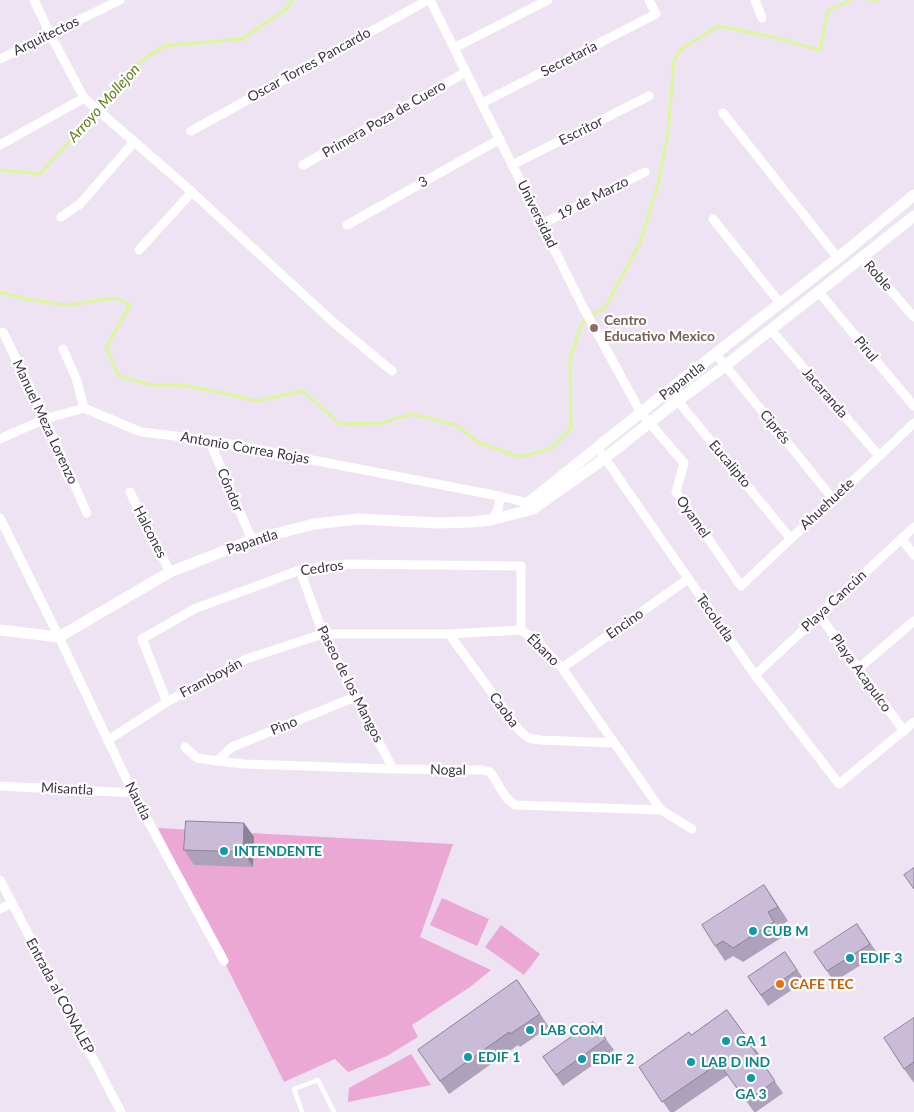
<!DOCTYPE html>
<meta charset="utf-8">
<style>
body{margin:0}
canvas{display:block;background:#ede3f3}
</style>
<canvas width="914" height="1112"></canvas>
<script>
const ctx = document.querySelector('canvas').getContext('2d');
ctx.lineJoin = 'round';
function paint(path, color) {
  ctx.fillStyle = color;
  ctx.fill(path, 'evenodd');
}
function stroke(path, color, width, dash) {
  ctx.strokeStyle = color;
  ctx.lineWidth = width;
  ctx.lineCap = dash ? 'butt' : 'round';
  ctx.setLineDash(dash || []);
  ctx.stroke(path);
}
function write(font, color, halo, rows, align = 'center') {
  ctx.font = font + ' Lato,sans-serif';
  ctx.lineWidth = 4.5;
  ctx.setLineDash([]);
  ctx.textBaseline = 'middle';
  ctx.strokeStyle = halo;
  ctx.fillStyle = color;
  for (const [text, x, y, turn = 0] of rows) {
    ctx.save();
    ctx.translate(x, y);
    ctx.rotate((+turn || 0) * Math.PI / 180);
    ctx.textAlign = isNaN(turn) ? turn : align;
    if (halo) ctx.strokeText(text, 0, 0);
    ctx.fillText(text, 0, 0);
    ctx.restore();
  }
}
paint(new Path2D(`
 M158,828L453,844L420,937L491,970L470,987L412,1025L418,1037L387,1056L348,1072L335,1059L284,1082Z
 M442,898L489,919L477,946L430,925Z
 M501,925L540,954L524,975L485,947Z
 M411,1054L431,1085L348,1102L349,1088Z`), '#eca8d5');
stroke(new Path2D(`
 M868,0H878
 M0,170L40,174L141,61L164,46L242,39L285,10L293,0
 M0,292L25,299L67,305L116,298L130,305L106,348L119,376L152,385H181L223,393L257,401L303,391L340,424L382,423L411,414L456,425L479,443L520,457L550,449L571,428L570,359L582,323L606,306L640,243L658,184L668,133L674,61L680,50L718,26L773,37L820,50L828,11L851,0`), '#daf799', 3);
stroke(new Path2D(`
 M302,1112L294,1089L318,1080L334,1112`), '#fff', 4.5);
stroke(new Path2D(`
 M34,0L50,34L84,98L192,192L333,322L392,371
 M430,0L583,307L641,413L684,463L676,492L741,586C798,531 857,478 914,423
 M755,0L762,18
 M454,48L548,0
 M0,59L120,0
 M482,103L656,14L649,0
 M723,113L838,258
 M191,131L428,0
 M0,145L84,98
 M303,165L466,72
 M512,165L649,96
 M61,217L80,204L134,142
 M713,219L780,303
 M542,224L645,172
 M347,225L500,139
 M139,250L192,192
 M862,257L914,317
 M818,291L914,406
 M771,330L879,456
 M3,332L45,419L87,513
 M63,349L76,378L84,408
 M716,354L833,499
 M669,390L790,538
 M0,439L45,419L84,408L141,432L209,440L499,496L528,503L531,506
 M209,440L252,540
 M602,454L755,675L839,784L914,722
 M130,492L170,572
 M0,518L59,637L133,793L224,961
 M491,520C498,511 500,508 499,496
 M902,539L914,555
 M300,570L323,634L393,769
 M819,615L904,731
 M449,634L519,730L528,738L540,740L614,743
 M562,668L688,579
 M858,669L914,621
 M755,675L914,527
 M167,702L142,639L194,609L300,570L344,564L521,566V630
 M108,740L167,702L246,659L323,634H449L521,630L537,641L562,668L661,810
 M185,747L197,758L217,761L244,764L393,769L483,770L490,772C499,782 503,800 516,805L661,810L692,829
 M217,761L232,747L355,697
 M0,786L133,793
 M0,880L121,1112
 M0,909L12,903`), '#fff', 9);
stroke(new Path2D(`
 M523,512L528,503L669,390L838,258L914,195
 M0,630L59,637L170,572L252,540L314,524L359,519L438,523L471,522L491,520L533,509L605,458L677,401L725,366L914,216`), '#fff', 11);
paint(new Path2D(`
 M244,823L254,837L253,867L194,865L184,850Z
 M764,885L788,921L778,927L784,936L743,962L733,956L725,961L715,946Z
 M857,924L878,954L834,982L827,971Z
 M785,952L805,981L768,1006L748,977Z
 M517,980L549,1027L520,1047L518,1045L449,1094L418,1050Z
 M727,1010L759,1054L757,1056L783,1093L756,1112H754L728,1075L674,1112H670L639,1067L691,1035Z
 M914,1018V1083L904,1069Z
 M593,1022L614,1050L563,1086L543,1057Z`), '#aea1bb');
paint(new Path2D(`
 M244,823L254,837L253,867L243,852Z
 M764,885L788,921L778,907Z`), '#8d8398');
const building = new Path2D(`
 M186,821L244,823L243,852L184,850Z
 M914,868V889L904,875Z
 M764,885L778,907L768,912L774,922L733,948L723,941L715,946L702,925Z
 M857,924L870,944L827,971L814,952Z
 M785,952L797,970L761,995L748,977Z
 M517,980L540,1014L510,1034L509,1032L440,1081L418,1050Z
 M727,1010L750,1042L749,1043L775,1081L746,1101L719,1063L662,1102L639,1067L689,1032L691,1035Z
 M914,1018V1062L904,1069L884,1038Z
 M593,1022L606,1039L556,1075L543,1057Z`);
paint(building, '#cabbd9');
stroke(building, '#8d8398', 1);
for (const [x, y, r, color] of [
 [594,328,5,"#8d6e63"],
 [224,851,5,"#0f9aa8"],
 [753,931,5,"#0f9aa8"],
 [850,958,5,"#0f9aa8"],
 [780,984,5,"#e8710a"],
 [530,1030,5,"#0f9aa8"],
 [726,1041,5,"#0f9aa8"],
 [468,1057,5,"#0f9aa8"],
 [582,1059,5,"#0f9aa8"],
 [691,1062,5,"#0f9aa8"],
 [751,1078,5,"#0f9aa8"]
]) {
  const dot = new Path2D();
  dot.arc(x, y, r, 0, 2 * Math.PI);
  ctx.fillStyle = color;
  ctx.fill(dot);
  stroke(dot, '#fff', 2);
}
write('14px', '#3c3346', '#fff', [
 ["Arquitectos",46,36,-26],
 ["Secretaria",569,59,-27],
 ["Oscar Torres Pancardo",309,65,-29],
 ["Primera Poza de Cuero",384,119,-30],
 ["Escritor",581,131,-27],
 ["3",423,182,-29],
 ["19 de Marzo",593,198,-27],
 ["Universidad",537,214,64],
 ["Roble",878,276,49],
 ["Pirul",866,349,50],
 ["Papantla",682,381,-38],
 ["Jacaranda",825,393,49],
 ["Manuel Meza Lorenzo",45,422,65],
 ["Ciprés",775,427,51],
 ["Antonio Correa Rojas",245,448,10],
 ["Eucalipto",730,464,50],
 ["Cóndor",230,490,67],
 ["Ahuehuete",827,504,-43],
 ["Oyamel",693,517,55],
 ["Halcones",150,532,63],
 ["Papantla",252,542,-18],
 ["Cedros",322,568,-8],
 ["Playa Cancún",834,601,-43],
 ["Tecolutla",715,618,55],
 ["Encino",625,624,-35],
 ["Ébano",543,650,44],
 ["Playa Acapulco",861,673,54],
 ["Framboyán",211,678,-28],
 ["Paseo de los Mangos",350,684,63],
 ["Caoba",504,710,54],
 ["Pino",284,726,-22],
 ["Nogal",448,770,1],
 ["Misantla",67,789,3],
 ["Nautla",138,801,63],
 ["Entrada al CONALEP",60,996,62]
]);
write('bold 14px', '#785e54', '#fff', [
 ["Centro",604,320],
 ["Educativo Mexico",604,336]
], 'left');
write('bold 14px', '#0d838f', '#fff', [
 ["INTENDENTE",234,851],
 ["CUB M",763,931],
 ["EDIF 3",860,958],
 ["LAB COM",540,1030],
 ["GA 1",736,1041],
 ["EDIF 1",478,1057],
 ["EDIF 2",592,1059],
 ["LAB D IND",701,1062],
 ["GA 3",751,1094,"center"]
], 'left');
write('bold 14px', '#c56008', '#fff', [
 ["CAFE TEC",790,984]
], 'left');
write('italic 15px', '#60801d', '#fff', [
 ["Arroyo Mollejon",104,103,-48]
]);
</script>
